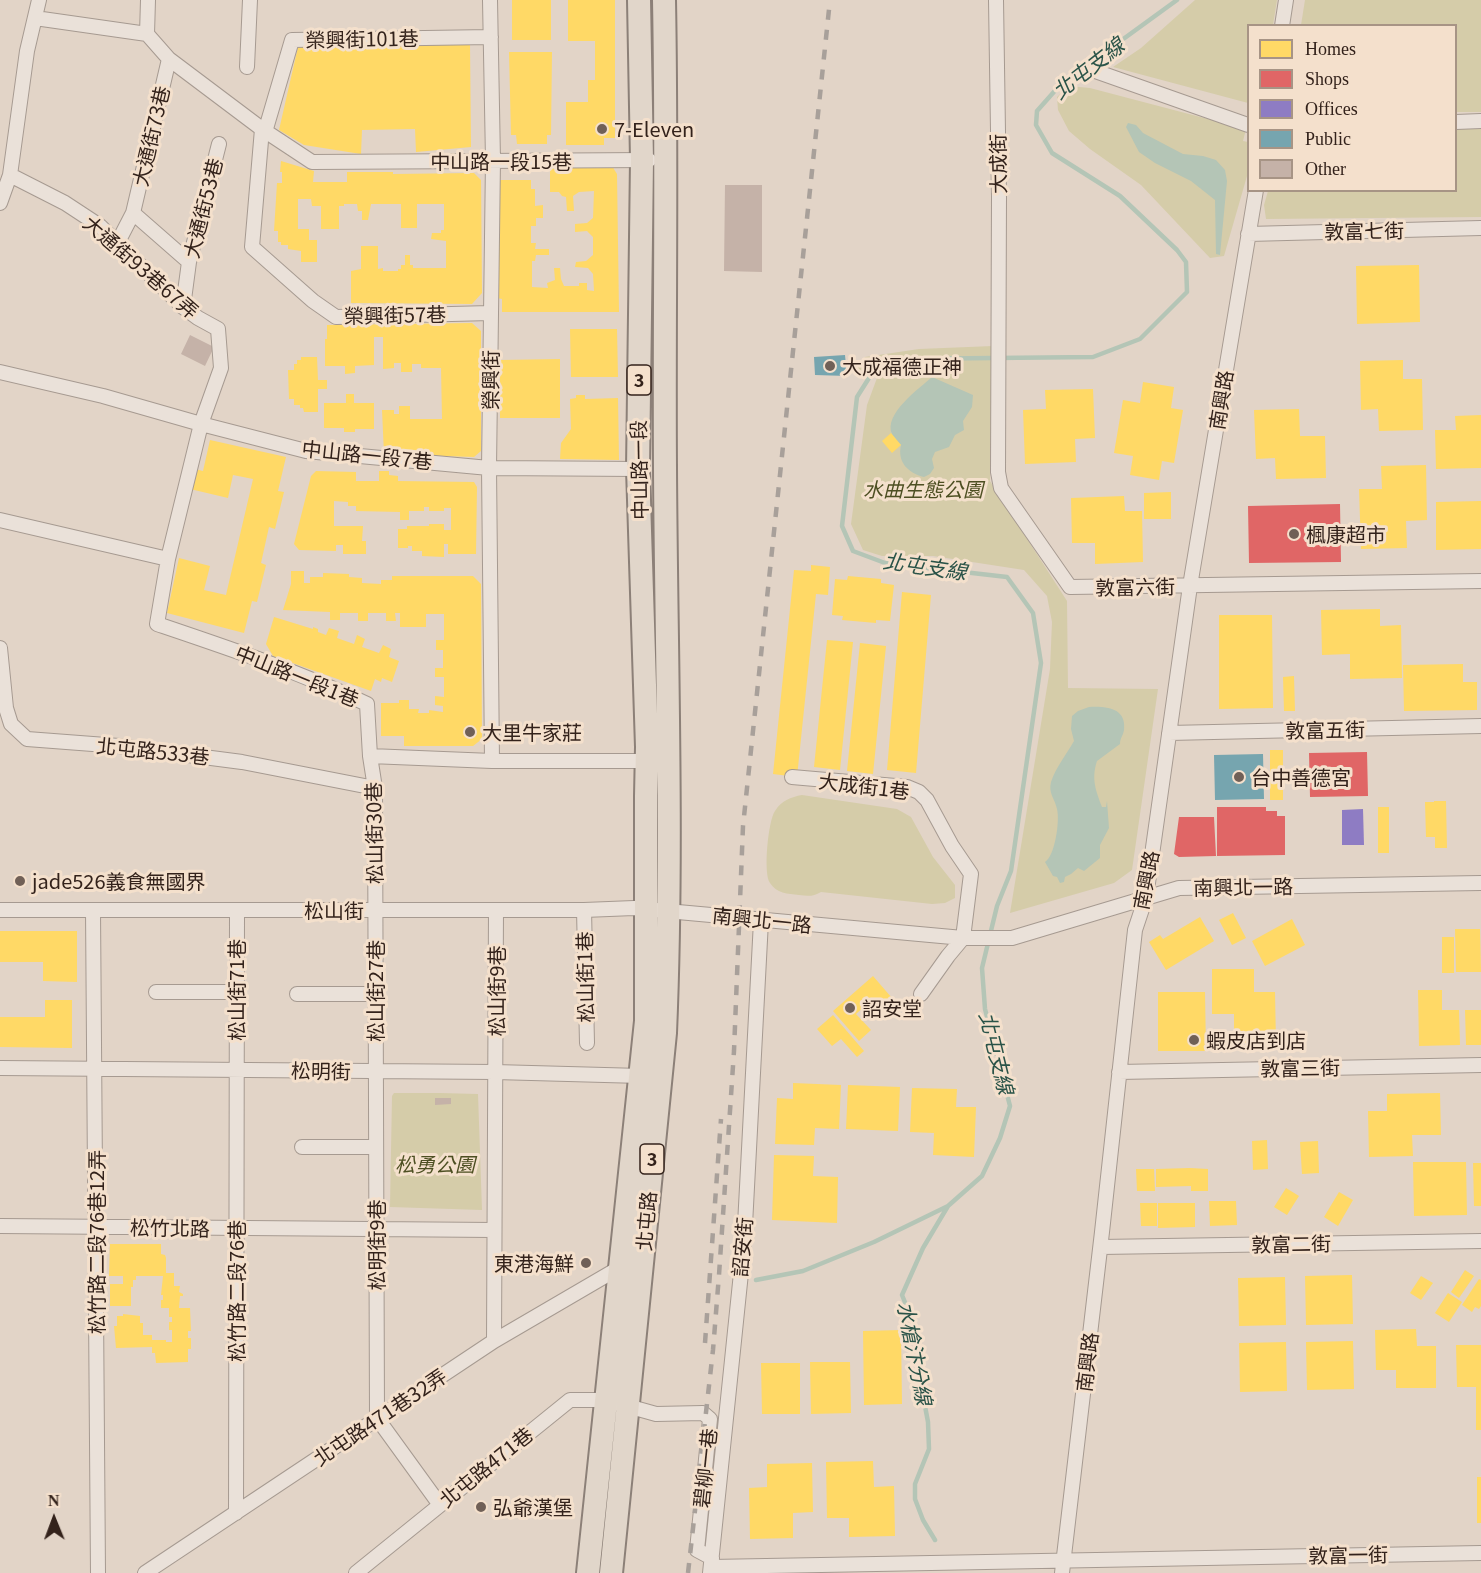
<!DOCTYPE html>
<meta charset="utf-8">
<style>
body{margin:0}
#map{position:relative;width:1481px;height:1573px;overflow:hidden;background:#e2d4c7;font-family:Georgia,serif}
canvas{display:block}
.legend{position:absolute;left:1247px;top:24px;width:210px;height:168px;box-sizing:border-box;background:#f4e0cc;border:2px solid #a79485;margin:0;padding:8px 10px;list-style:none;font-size:18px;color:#33221b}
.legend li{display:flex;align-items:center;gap:12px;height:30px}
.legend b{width:30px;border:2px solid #a79485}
.north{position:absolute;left:24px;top:1489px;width:60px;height:60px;-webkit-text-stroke:4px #f4e0cc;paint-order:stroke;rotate:359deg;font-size:16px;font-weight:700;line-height:24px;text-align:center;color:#33221b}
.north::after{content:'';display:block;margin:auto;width:21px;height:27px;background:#33221b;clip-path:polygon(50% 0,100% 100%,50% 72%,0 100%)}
</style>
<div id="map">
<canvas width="1481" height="1573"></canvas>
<ul class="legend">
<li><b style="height:16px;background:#ffd966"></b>Homes</li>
<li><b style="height:16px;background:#e06666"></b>Shops</li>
<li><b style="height:16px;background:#8e7cc3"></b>Offices</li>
<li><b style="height:16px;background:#76a5af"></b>Public</li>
<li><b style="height:16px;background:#c5b2a8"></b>Other</li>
</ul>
<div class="north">N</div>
</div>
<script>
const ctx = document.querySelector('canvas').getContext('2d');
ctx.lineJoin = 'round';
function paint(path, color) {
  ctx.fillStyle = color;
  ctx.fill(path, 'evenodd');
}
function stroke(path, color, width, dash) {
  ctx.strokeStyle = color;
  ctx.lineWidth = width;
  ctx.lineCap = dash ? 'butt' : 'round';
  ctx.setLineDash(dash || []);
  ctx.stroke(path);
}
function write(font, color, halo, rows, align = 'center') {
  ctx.font = font + ' Georgia,"Noto Sans TC",serif';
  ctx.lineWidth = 6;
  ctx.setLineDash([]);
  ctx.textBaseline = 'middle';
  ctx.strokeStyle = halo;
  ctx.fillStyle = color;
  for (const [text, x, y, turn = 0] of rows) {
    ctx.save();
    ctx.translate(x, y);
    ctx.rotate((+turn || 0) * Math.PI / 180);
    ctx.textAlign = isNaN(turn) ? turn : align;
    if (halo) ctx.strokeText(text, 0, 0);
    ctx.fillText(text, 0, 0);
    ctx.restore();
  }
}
paint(new Path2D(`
 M1195,0H1277L1273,25L1248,26V103L1113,67L1141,48Z
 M1305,0H1481V112H1456V26L1301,25Z
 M1069,86L1090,88L1246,129L1243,141L1248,142L1247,176L1224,256L1210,258L1141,185L1090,149L1069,131L1058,110L1057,97Z
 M1456,129H1481V217L1266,219L1264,205L1268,191L1456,190Z
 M993,346L990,481L1067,601L1068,688L1158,689L1132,870L1114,883L1010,913L1050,669L1052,622L1047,596L1024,570L933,556H882L863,550L851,524L867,405L877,378L855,370L865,357L919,349Z
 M802,795L897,809L911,817L933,857L955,885V898L945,903L932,904L821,892C813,897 807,896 799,895C788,894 776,893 770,883C763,874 768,821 775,811C781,801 791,797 802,795Z
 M440,1093L478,1094L482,1210L390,1207L392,1096L394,1093Z`), '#d5cca9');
paint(new Path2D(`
 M1128,123L1136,125L1143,133L1183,154L1203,156L1216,160L1225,170L1227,181L1220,255L1216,254L1215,200L1191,181L1155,163L1139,152L1126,127Z
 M932,377L973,395L972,407L963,421L964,430L955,435L949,447L935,452L932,459L934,468L930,474L924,477C908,473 897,462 901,445C898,442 894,438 892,434C883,414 920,388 932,377Z
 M1089,707C1106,706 1127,708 1124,730C1123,736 1120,738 1120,744L1097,761C1091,779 1096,791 1102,807H1106L1107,801L1109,828L1100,845V858L1084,871L1078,868L1071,874L1065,877L1064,882L1060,883L1057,877L1053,876L1045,862C1055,856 1060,821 1057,809C1055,799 1048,793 1051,782C1056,767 1066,755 1074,741L1071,729L1072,716L1078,711Z`), '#b4c5b6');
paint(new Path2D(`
 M512,0H551V40H512Z
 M568,0H615V138H604V145H566V102H588V80H595V41H568Z
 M470,44L471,147L416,152L415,129L362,130L361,154L304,145L279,130L298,47Z
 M509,52H552L551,135H547V144H517L516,135H511Z
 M281,161L314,171L313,182H347V172H393V174L474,173L481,180L482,293L472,304L351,303V271L361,269V246H378V269L383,268V271H398V269H401V265H405V255H410V265H413V268H446V241L431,239L432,233H441V230H444V204H417V228H401V204H371L368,220H362V211H358L357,204H344V206H339V229H321V206H312L311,199H298V229H309V240H317V262H301V251L288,249V245H281V242H278V231H274L277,183H282V172H280Z
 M612,166L617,174L619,312H502V299L497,298L500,180H531V189H535V206L543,205V218H536V226H531V243H536L535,249H549V255H536L535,261H532V287L548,288L547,283L555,280L554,268H560L561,279L564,286H579V283H587V290L594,291L593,274L588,268L575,267L576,262L586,261L593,255V237L587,231L575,232V224L587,223L593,218L594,191L579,192L573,196L574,211H567L566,197L562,196L559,192H550V168Z
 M1419,265L1420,322L1357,324L1356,266Z
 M472,323L481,331V451L474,457L384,454L382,410H394V414H399V406H410V419H442L441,368H421V364H412V372H401V363H394V368L383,369V337H374V365L355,366V373L345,374V366H325V339H327V325Z
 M570,329H617L618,377H571Z
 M301,357H317L318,380H327V389H318V412H304L303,408H300V405H294V399H289L288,370H294V364H297V360H301Z
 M560,359V418H500V360Z
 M1403,360V379H1422L1423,430L1379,431L1378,409L1361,410L1360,361Z
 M1143,382L1174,387L1171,408L1183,410L1174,463L1162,461L1159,480L1130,475L1133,456L1114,453L1123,400L1140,403Z
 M1093,389L1095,438L1075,439L1076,462L1025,464L1023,410L1046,409L1045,390Z
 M346,394H354V403H374V429H355V432H344V428H324V403H346Z
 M576,395H585V399L618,398L619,460L560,459L561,443L571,429L570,399L576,398Z
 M1299,409L1300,436H1325L1326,478L1276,479L1275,458L1256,459L1254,410Z
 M1481,415V468L1436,469L1435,430H1456L1455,416Z
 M891,433L901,445L892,453L882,441Z
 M210,440L286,457L278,491L284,492L275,529L269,527L261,563L266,565L257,602L252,601L244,633L167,613L179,558L210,566L204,590L226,595L253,479L233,475L228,498L190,489L195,469L203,471Z
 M1426,465L1427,520L1406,521L1407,548L1361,549L1359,489H1382L1381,466Z
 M316,471L356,472V481H379V471H389V475L398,476V481L474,482L477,487L476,554H448V544H444V557L422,556V551H412V546H408V548H398V529H407V526H429V524H444V530H451V508H444V511H429V507H424V511H409V520H400V512L356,511V506H348V502L334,501V526H363L362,541H366V554H343V545H336V551L299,550L294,544L311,476Z
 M1171,492V519H1144V493Z
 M1124,496L1125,511H1142L1143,562L1095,564V543H1072L1071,498Z
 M1481,501V549L1436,550V502Z
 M811,565L830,567L828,595L816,594L797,777L773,774L794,570L811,571Z
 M291,571H304V583H310V577H323V573L349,574V577L362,578V583L381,584V580H392V576H473L481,584L482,739L473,746H404V736H381V703H399V700H409V709H419L418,713H429V710L443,712V706L435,705V696L444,697V677H435V668H443V650H436V640H444V614H426V627H400V613H395L396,621H386V613H368V621H358V613H340V620H330V612L283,610L291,584Z
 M848,576L881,579V583L894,585L890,621L876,620V623L842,620L843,616L832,615L835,579L847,580Z
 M902,592L931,595L916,773L887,770Z
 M1380,609V626L1401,625L1402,678L1350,679V654L1322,655L1321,610Z
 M1219,615H1272L1273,708L1219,709Z
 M274,617L313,629V627L318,629V632L326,635L329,628L339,631L337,638L354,644L357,635L365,639L362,647L379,653L383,645L391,649L389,657L399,661L392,682L382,678L381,682L375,679L371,691L273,656L266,644Z
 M827,640L853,642L840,770L814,767Z
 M860,643L886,646L873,774L847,771Z
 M1463,664V682H1477V710L1404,711L1403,665Z
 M1294,676L1295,711H1284L1283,677Z
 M1270,750H1283V800H1270Z
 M1434,801H1446L1447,848H1435V837H1426L1425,802H1434V809Z
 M1378,807H1389V853H1378Z
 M1233,913L1246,938L1232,945L1219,920Z
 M1200,917L1214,941L1166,970L1149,942L1160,935L1163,939Z
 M1292,919L1305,945L1265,966L1252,941Z
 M1455,929H1480L1481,972H1456Z
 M0,931H77V982L43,981V962H0Z
 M1442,937H1454V973H1442Z
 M1212,969H1254V992H1275L1276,1043H1234V1014H1212Z
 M873,976L898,1005L887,1015L873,999L856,1014L871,1030L859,1041L833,1011Z
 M1418,990H1442V1010H1459L1460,1045L1419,1046Z
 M1158,992H1205L1206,1051H1158Z
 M45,1000H72V1048L0,1047V1017H45Z
 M1465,1010H1481V1045H1466Z
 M833,1015L864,1051L857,1057L841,1039L832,1046L817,1029Z
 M793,1083L841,1085L839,1129L815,1128L814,1145L775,1144L777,1098L793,1099Z
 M848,1085L900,1087L898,1131L846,1129Z
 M912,1088L957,1089L956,1107H976L974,1157L933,1155L934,1133L910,1132Z
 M1440,1093L1441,1135H1412L1413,1156L1369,1157L1368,1111H1387V1094Z
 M1267,1140L1268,1169L1253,1170L1252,1141Z
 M1318,1141L1319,1173L1302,1174L1300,1142Z
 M774,1155L814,1156L813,1176L838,1177L837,1223L772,1220Z
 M1413,1162H1466L1467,1215L1414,1216Z
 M1473,1163H1481V1206H1474Z
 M1190,1168L1208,1169V1191H1191V1186L1156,1187V1169Z
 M1136,1169H1154L1155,1191H1137Z
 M1286,1188L1299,1196L1287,1215L1274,1207Z
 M1339,1192L1353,1200L1338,1226L1324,1217Z
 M1209,1201H1236L1237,1225L1210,1226Z
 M1140,1203H1157V1226H1141Z
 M1158,1203H1195V1227L1158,1228Z
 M110,1244H161V1254L165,1255L166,1258V1273H174V1286H180L179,1292L183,1294V1296H180L179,1308H190L191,1331H188V1338H191V1349H188V1362L156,1363L155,1353H152V1347L116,1348L114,1326H117V1316H123V1314L140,1316V1323H143V1335H152V1340H166V1342H172V1330H169V1322H172V1317H169V1308H161V1300H163V1295H161L163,1276H136V1280H133V1287H131V1306H110V1284H123V1276H109Z
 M1465,1270L1474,1276L1459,1298L1451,1292Z
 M1352,1275L1353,1324L1306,1325L1305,1276Z
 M1421,1276L1433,1283L1421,1300L1410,1293Z
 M1285,1277L1286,1325L1239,1326L1238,1278Z
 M1479,1279L1481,1280V1306L1479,1309L1475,1307L1472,1312L1462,1305Z
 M1448,1293L1462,1302L1449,1322L1435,1313Z
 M1416,1329L1417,1346H1436V1388H1396V1370H1376L1375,1330Z
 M901,1330L902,1404L864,1405L863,1331Z
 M1353,1341L1354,1389L1307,1390L1306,1342Z
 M1286,1342L1287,1391L1240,1392L1239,1343Z
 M1456,1345H1481V1430H1476V1387H1457Z
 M810,1362H850L851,1413L811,1414Z
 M761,1363H800V1414H762Z
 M873,1461L874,1487L894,1486L895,1536L849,1537V1518H827L826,1462Z
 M812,1463L813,1512L793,1513V1538L750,1539L749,1488L767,1487V1464Z
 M1477,1477H1481V1523H1477Z`), '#ffd966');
paint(new Path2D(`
 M1340,504L1341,562L1249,563L1248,506Z
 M1367,752L1368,796L1310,797L1309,753Z
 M1217,807H1266V811H1277V816H1285V855L1217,856Z
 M1179,817H1214L1216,856L1179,857L1174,854Z`), '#e06666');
paint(new Path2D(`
 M1363,809L1364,845H1342V810Z`), '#8e7cc3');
paint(new Path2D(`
 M845,355L847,376L815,375L814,357Z
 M1263,754L1264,799L1215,800L1214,755Z`), '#76a5af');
stroke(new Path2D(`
 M756,1280L803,1271L874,1242L948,1206L982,1176L1000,1138L1010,1106L985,1009L982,968L997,906L1011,871L1041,663L1033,613L1007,577L885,563L853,551L842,526L857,397L869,378L895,359L1093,357L1140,339L1187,292L1186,262L1177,250L1120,196L1052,153L1036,125L1037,111L1060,85L1177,0
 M935,1540L923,1520L915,1499V1484L929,1449L928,1422L921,1385V1364L913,1322L902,1295L923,1248L948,1206`), '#b4c5b6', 4.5);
paint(new Path2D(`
 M725,185H762V272L724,271Z
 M190,335L214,347L205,366L181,354Z
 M435,1098H451V1104L435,1105Z`), '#c5b2a8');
const minor = new Path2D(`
 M490,0L493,160L489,468L492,761
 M996,0L999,197L998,472L1001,488L1070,587L1481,581
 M35,18L147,34
 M1282,26L1286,0
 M147,34L169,59L262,129L312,162L649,160
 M147,34L148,0
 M247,67L250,0
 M1095,71L1248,125
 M1456,122L1481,121
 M262,129L252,247L313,301L336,317L490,313
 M265,132L292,40L491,37
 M10,175L65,203L100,226L183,307L198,318L218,329L221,368L201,424L168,559L157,624C228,648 300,672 367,704L370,756L375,788L377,1418L440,1505
 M0,203L10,175L27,51L39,0
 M133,213L189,262
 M1248,234L1481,228
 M117,244L133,213L169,59
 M183,307L189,262L219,144
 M0,372L103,396L201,424L306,451L489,468L638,469
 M0,520L168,559
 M0,648L6,708L11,724L27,739L119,746L242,762L375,788
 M1169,733L1481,726
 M370,756L492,761H652
 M792,777L907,787L919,792L927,800L952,846L971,874L963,938
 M0,910H584L634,908L963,938H1012L1179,888L1481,883
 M93,910L98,1573
 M584,910L587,1043
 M156,992H236
 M297,994H375
 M921,994L948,956L963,938
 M0,1068L495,1072L641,1076
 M1119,1072L1481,1065
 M302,1147H376
 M0,1226L494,1230
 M1101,1247L1481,1241
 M494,1341L496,910
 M236,1513L237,910
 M711,1567L1481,1553
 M145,1573L494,1341L619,1268
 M356,1573L570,1400H606L656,1414L703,1413L710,1419L697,1550L712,1558
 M710,1573L744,1244L761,921
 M1062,1573L1102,1232L1135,930L1146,897L1190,586L1256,190`);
const primary = new Path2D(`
 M588,1573L646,1021V796L647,747L638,469L642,160L639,0
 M611,1573L665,1033C673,844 666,656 665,467C664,311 667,156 664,0`);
stroke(minor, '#a69a91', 16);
stroke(primary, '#8c8078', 26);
stroke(minor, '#eae1d9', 14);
stroke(primary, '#e1d6ca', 22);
stroke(new Path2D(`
 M705,1343L721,1119
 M688,1573L713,1350L719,1275L734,1051L743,826L830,0`), '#a8a09a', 4.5, [10, 10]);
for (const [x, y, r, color] of [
 [602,129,6,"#706057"],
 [830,366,6,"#706057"],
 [1294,534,6,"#706057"],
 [470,732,6,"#706057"],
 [1239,777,6,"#706057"],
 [20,881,6,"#706057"],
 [850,1008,6,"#706057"],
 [1194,1040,6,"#706057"],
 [586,1263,6,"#706057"],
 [481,1507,6,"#706057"]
]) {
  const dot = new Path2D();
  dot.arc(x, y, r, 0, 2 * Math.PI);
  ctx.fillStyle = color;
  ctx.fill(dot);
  stroke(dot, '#f4e0cc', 2);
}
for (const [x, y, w] of [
 [639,380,24],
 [652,1159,24]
]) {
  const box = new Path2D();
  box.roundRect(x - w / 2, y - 15, w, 30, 4.5);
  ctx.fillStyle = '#f4e0cc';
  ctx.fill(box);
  stroke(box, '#33221b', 1.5);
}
write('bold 18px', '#33221b', null, [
 ["3",639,380],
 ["3",652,1159]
]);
write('20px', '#33221b', '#f4e0cc', [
 ["榮興街101巷",362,39,-1],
 ["大通街73巷",151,136,-77],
 ["中山路一段15巷",501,161],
 ["大成街",998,164,-91],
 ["大通街53巷",203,208,-76],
 ["敦富七街",1364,231,-1],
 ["大通街93巷67弄",141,267,41],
 ["榮興街57巷",395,315,-1],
 ["榮興街",490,380,-90],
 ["南興路",1221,400,-81],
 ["中山路一段7巷",367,455,6],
 ["中山路一段",639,470,-91],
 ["敦富六街",1135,587,-1],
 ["中山路一段1巷",297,676,22],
 ["敦富五街",1325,730,-1],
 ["北屯路533巷",153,751,6],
 ["大成街1巷",864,786,7],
 ["松山街30巷",374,833,-91],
 ["南興路",1146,880,-79],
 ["南興北一路",1243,887,-1],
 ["松山街",334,910],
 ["南興北一路",762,920,6],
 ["松山街1巷",585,977,-91],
 ["松山街71巷",236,990,-90],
 ["松山街27巷",375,991,-90],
 ["松山街9巷",496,991,-90],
 ["敦富三街",1300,1068,-1],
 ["松明街",321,1071,1],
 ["北屯路",646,1221,-85],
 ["松竹北路",170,1228,1],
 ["松竹路二段76巷12弄",96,1242,-90],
 ["敦富二街",1291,1244,-1],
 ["松明街9巷",376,1245,-90],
 ["詔安街",742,1247,-85],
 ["松竹路二段76巷",236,1291,-90],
 ["南興路",1087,1362,-83],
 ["北屯路471巷32弄",380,1417,-34],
 ["北屯路471巷",486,1467,-39],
 ["碧柳一巷",705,1468,-84],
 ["敦富一街",1348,1555,-1]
]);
write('20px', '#33221b', '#f4e0cc', [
 ["7-Eleven",614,129],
 ["大成福德正神",842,366],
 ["楓康超市",1306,534],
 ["大里牛家莊",482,732],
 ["台中善德宮",1251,777],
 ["jade526義食無國界",32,881],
 ["詔安堂",862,1008],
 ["蝦皮店到店",1206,1040],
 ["東港海鮮",574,1263,"right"],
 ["弘爺漢堡",493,1507]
], 'left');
write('italic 20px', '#4d4f22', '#f4e0cc', [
 ["水曲生態公園",923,489],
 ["松勇公園",435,1164]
]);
write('italic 21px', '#2a5348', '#f4e0cc', [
 ["北屯支線",1088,68,-38],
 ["北屯支線",925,566,8],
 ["北屯支線",997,1053,76],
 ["水槍汴分線",915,1353,79]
]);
</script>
